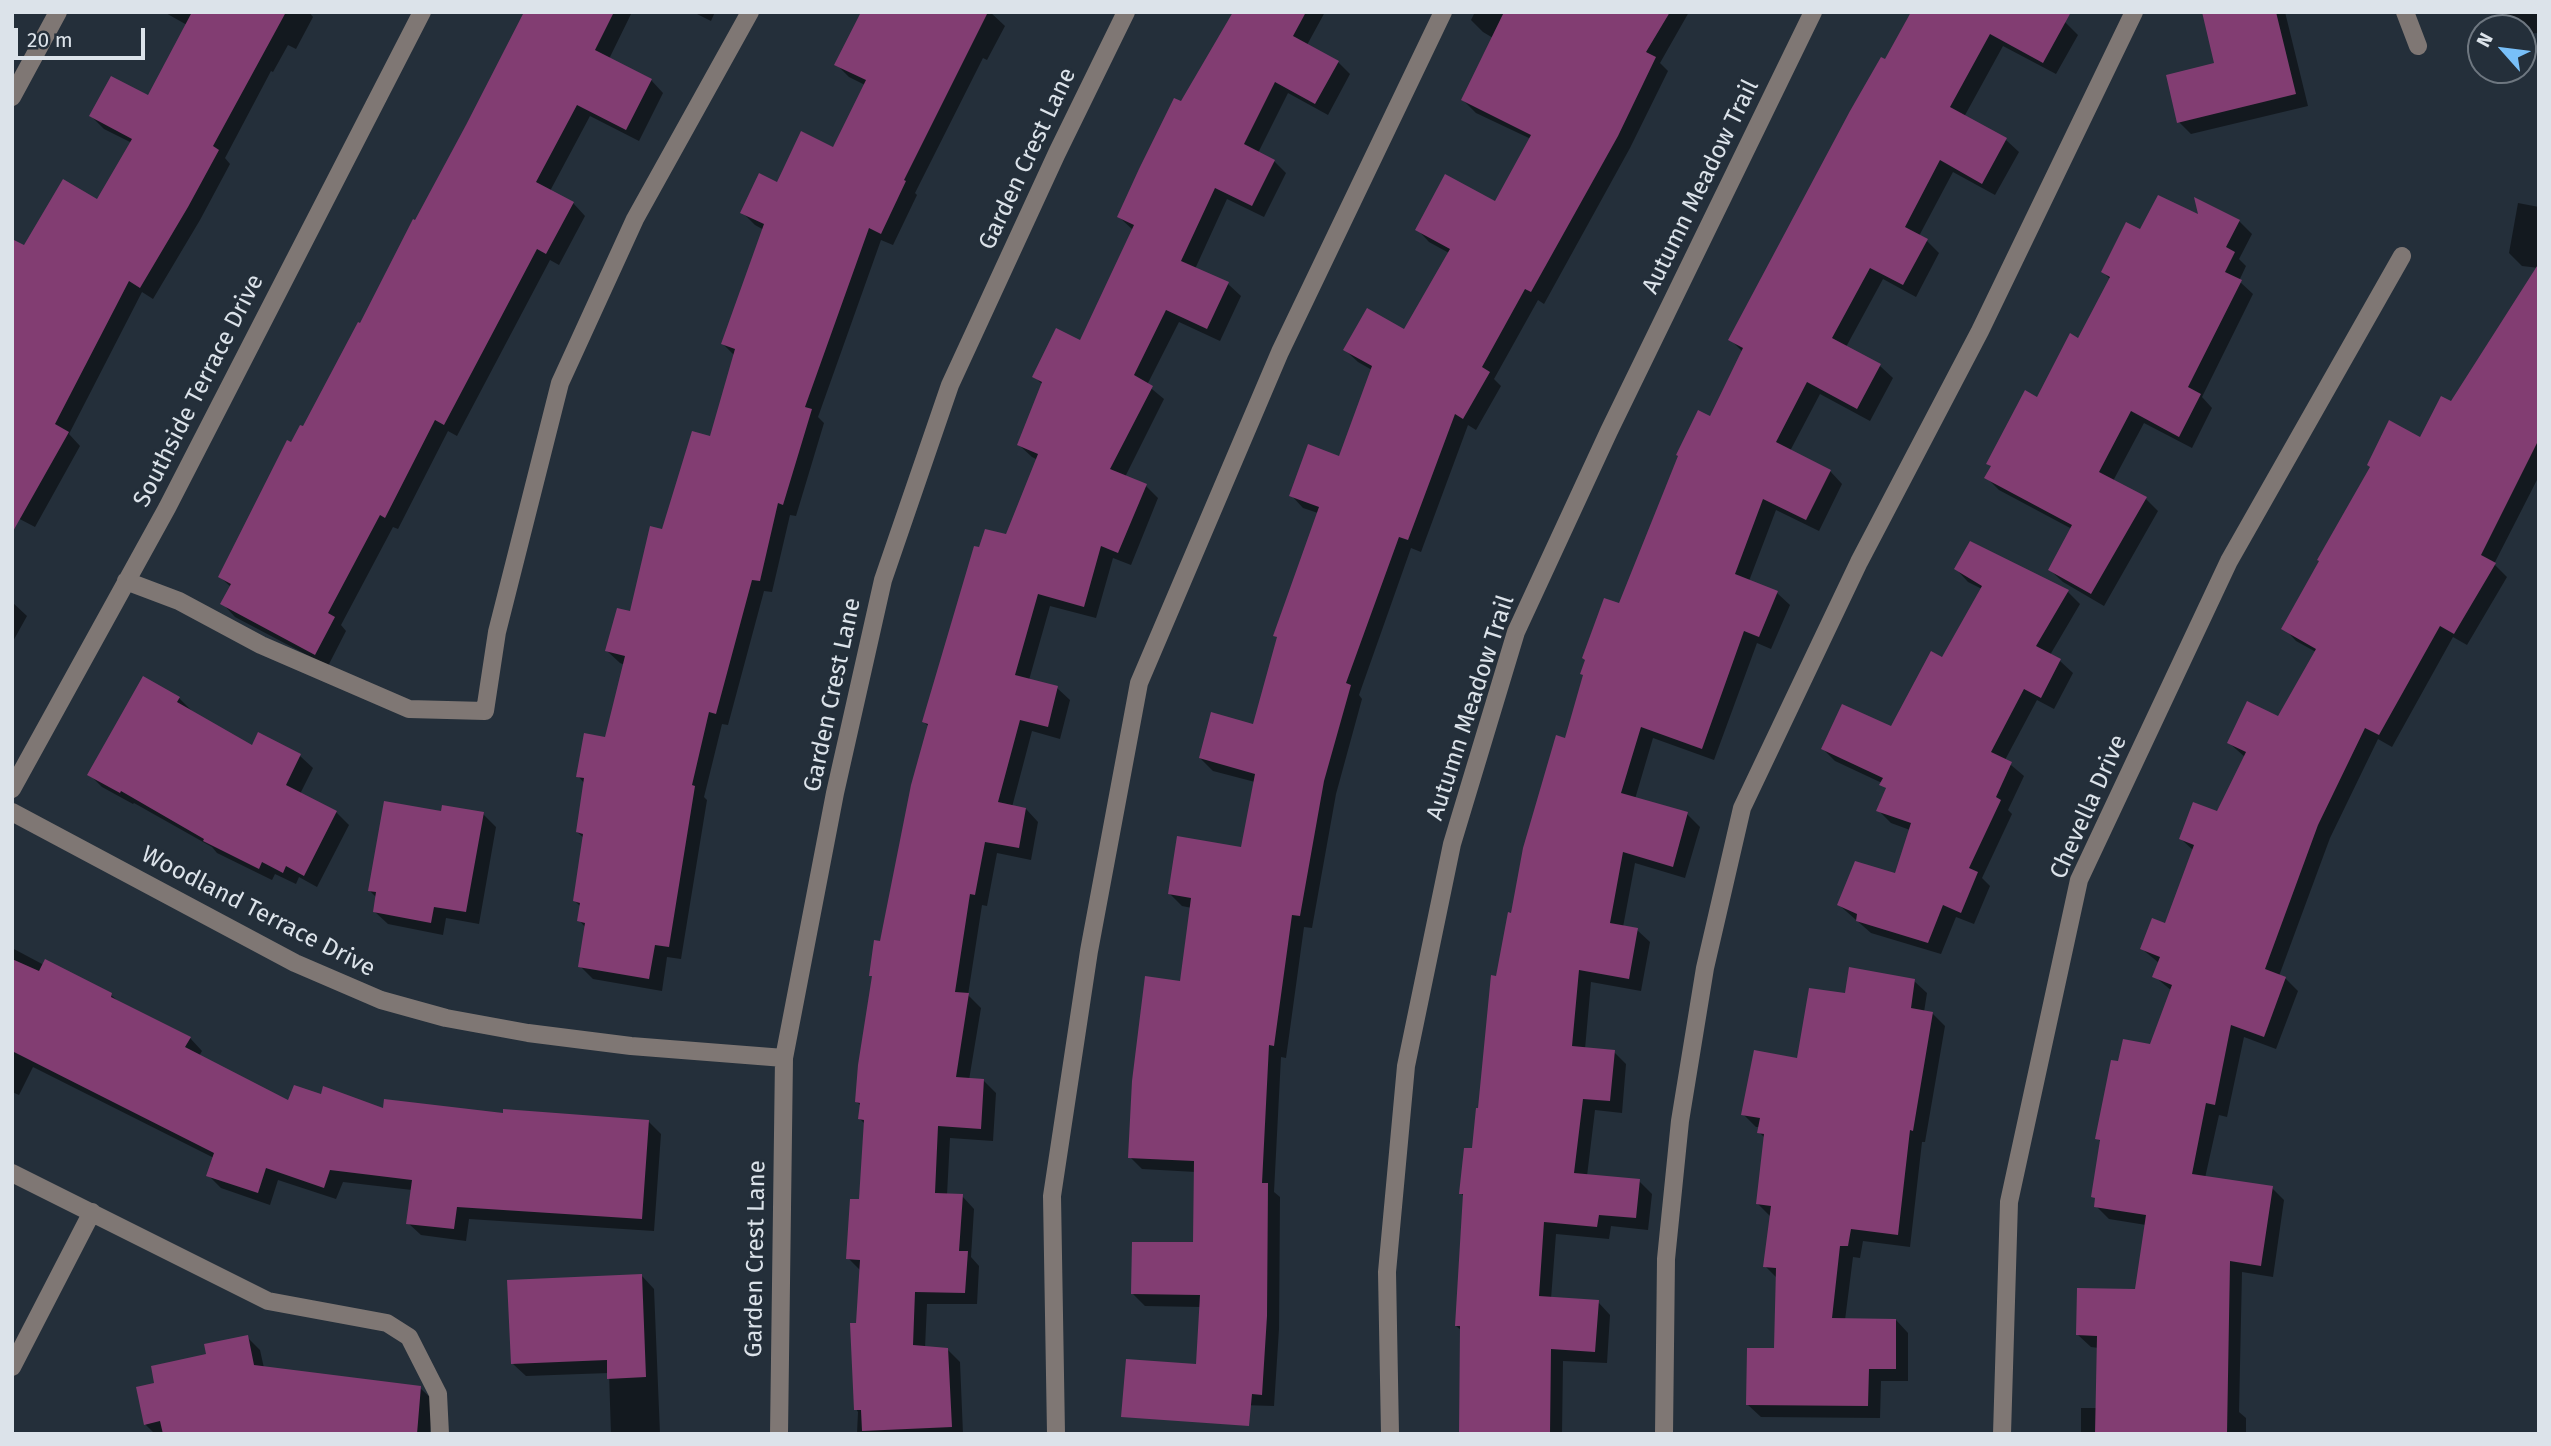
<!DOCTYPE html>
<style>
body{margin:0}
#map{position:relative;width:2551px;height:1446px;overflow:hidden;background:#242f3a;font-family:"Fira Sans",sans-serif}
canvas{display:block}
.frame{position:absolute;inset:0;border:14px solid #dce3ea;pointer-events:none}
.north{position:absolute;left:2467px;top:14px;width:70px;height:70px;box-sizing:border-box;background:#242f3a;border:2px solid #6e7780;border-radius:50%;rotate:298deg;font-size:19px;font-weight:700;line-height:28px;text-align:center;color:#dce3ea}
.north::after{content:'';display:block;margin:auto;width:24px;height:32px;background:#78bff8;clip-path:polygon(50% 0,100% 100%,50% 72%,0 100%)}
.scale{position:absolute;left:14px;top:28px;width:131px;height:32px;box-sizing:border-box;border:4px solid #dce3ea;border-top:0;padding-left:9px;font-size:21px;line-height:24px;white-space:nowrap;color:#dce3ea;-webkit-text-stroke:5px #242f3a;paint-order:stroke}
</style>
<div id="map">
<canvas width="2551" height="1446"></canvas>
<div class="frame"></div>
<div class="north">N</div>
<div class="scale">20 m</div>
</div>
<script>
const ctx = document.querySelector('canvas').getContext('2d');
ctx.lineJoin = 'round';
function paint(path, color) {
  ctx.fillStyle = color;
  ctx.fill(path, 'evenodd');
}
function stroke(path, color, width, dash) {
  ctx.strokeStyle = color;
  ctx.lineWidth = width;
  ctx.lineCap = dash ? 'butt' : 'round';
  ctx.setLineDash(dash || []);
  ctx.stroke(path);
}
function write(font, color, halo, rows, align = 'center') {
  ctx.font = font + ' "Fira Sans",sans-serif';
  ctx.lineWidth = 5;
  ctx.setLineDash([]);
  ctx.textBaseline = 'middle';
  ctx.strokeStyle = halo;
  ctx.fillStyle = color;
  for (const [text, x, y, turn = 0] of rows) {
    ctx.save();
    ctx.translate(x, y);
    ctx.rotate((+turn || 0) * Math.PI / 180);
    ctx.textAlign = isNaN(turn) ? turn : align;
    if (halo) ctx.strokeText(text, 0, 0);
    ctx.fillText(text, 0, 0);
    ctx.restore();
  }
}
paint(new Path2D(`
 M164,12H309L313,17L296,49L288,45L273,72L271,71L225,158L230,164L200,220L153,299L142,292L69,434L80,446L35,527L12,515L24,247L98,202L132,143L104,129L91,116L149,98L187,25Z
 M526,12H632L609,59L651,80L663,93L639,141L590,116L550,191L573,203L585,216L559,265L550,260L457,436L448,431L398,529L393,527L341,625L346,631L328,666L235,617L223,604L231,587L220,577L292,444L304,428L361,325Z
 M693,12H715L711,21Z
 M904,12H990L1005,26L987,60L983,58L915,193L917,195L893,245L881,240L818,417L824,423L796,516L790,515L772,592L764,591L728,725L722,724L704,797L707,800L681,959L667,957L662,991L593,979L580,966L586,928L579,920L581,907L575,901L584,838L577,832L585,784L578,776L606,739L625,665L620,663L607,651L631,613L663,531L711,438L735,356L723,344L764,230L755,225L742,212L778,184L834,149L865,85L849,77L837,65Z
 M1234,12H1325L1307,45L1338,62L1350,74L1328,115L1288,93L1258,153L1274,161L1286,173L1264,217L1227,199L1195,269L1228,284L1241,296L1220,341L1179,322L1147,385L1164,399L1125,477L1146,486L1158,498L1131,565L1113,558L1096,618L1050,606L1029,680L1057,688L1070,700L1060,739L1032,731L1012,807L1026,809L1038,822L1031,860L997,853L987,906L982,905L968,995L981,1008L969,1080H983L996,1093L993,1141L950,1138L947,1195L962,1196L974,1209L971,1257L979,1266L977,1304H927L925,1348L947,1349L960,1362L963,1434H857L858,1412L856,1409L861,1271L848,1258L861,1201L865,1124L860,1119L861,1106L857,1102L873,977L871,975L882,943L929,727L924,722L981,549L1007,537L1038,460L1032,457L1019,445L1043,385L1034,376L1081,343L1133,230L1119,217Z
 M1475,12H1689L1660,63L1668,71L1630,148L1544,304L1538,300L1494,379L1501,386L1476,430L1468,425L1421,552L1411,548L1359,695L1362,699L1336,794L1312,928L1304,927L1286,1058L1281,1057L1274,1192L1280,1197L1279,1329L1274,1406L1208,1404L1201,1307L1145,1306L1133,1294L1195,1243L1196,1172L1142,1169L1130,1157L1181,983L1192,908L1182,906L1169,893L1243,849L1255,782L1213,771L1200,758L1254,726L1279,639L1275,635L1318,513L1303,508L1291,495L1340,458L1372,370L1358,362L1345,350L1404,332L1449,253L1429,242L1417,229L1495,204L1531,139L1476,113L1463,100L1493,38L1483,32L1471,20Z
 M1913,12L2065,22L2078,35L2056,74L2003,46L1964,117L2006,140L2019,152L1995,195L1953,172L1919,236L1927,241L1939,253L1916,297L1883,279L1846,347L1880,366L1893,378L1870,421L1820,394L1790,451L1830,471L1842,484L1819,531L1776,510L1749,581L1777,593L1790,605L1771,649L1757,643L1714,760L1653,738L1635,799L1687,814L1700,827L1685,878L1635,863L1623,927L1637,930L1650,942L1641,991L1591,982L1585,1049L1614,1052L1626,1064L1622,1113L1595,1110L1587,1176L1639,1181L1652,1194L1648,1230L1611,1226L1609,1239L1556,1234L1551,1299L1598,1302L1610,1315L1607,1363L1563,1361L1562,1434H1461L1462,1331L1456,1326L1464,1197L1461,1193L1473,1150L1498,977L1513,915L1567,740L1620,605L1743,352L1731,340Z
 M2204,12H2285L2308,106L2191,134L2179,122L2217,64Z
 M2501,12H2539V33L2523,34V28H2508L2501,21Z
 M2518,203L2539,207V268L2522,266L2509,253Z
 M2201,218L2239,221L2252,234L2239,259L2246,266L2239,281L2253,294L2202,397L2212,408L2192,448L2144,423L2113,481L2146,499L2158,511L2104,606L2063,582L2050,570L2072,529L1999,490L1986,477L1992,467L1989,464L2038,400L2079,340L2111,280L2103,272L2141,231Z
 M2539,293V476L2494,564L2507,577L2467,645L2453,637L2392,747L2378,739L2330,838L2279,976L2286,979L2298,991L2276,1049L2244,1037L2227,1117L2219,1115L2205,1178L2272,1188L2284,1200L2273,1277L2242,1272L2239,1412L2246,1418V1434H2081V1408H2098L2099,1348L2091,1347L2078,1335L2137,1290L2146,1225L2109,1219L2096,1206L2097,1200L2093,1196L2101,1142L2097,1138L2119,1063L2151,1046L2172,991L2154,976L2159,963L2142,949L2166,925L2194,851L2181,839L2218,813L2245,757L2229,743L2278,718L2316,652L2296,641L2284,628L2421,439Z
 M1956,569L2068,592L2080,604L2050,655L2060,661L2073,673L2054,709L2037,700L2005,760L2024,776L2008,810L2012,814L1982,878L1990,886L1974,924L1956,917L1941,954L1871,933L1839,905L1896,875L1910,830L1891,823L1878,810L1887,790L1882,783L1835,761L1823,749L1892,728L1943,659L1982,589L1968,582Z
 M12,602L27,616L12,643Z
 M143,679L179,698L192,711L252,747L259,735L300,756L313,768L300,794L336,812L349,825L317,887L299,877L296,884L275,874L272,880L217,853L212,847L134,803L133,804L102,787L89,774Z
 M442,813L483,814L496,827L479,924L446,918L443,935L388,924L375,912L377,898L370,891Z
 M12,948L44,965L111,995L120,1003L190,1038L202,1051L199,1056L289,1102L322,1096L384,1110L649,1122L661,1134L654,1231L469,1219L466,1241L421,1235L408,1223L412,1190L343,1182L336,1199L278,1180L270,1205L221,1188L208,1175L214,1158L33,1067L19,1095L12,1092Z
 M1914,981L1927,993L1924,1012L1933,1014L1945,1026L1925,1142H1922L1910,1247L1863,1241L1860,1258L1853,1257L1845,1320H1896L1908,1333V1381H1881L1880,1418L1761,1417L1748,1405L1776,1350L1778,1279L1765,1266L1771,1217L1758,1204L1765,1138L1759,1132L1760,1127H1756L1743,1114L1799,1060L1847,996Z
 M642,1276L654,1289L660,1434H611L609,1373L526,1376L513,1364Z
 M247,1337L260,1350L264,1368L420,1388L433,1400L430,1434H155L145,1424L156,1384L208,1355Z`), '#0007');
paint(new Path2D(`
 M192,12H286L213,146L219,150L188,207L140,288L129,281L55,424L69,432L12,533V239L24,245L63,179L97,199L132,139L89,116L111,76L148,95Z
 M524,12H614L595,50L652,79L626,130L577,105L536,182L574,202L546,254L537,249L444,425L435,420L385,518L380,515L328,613L335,617L315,655L220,604L231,584L218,577L287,440L291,442L300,425L303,426L358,322L360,323L413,219L415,220L466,125Z
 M861,12H988L904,180L906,181L881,234L869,228L805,407L812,409L783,505L778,503L760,581L752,580L716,714L709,712L692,785L695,786L669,947L655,945L649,979L578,967L585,923L577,921L580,903L573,901L583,834L576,832L584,778L576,777L584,733L605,737L625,656L605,651L617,608L630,611L650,526L662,529L692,431L710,436L735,349L721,344L764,224L740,213L759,173L777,182L801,131L833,147L866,80L834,65Z
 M1233,12H1306L1293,36L1339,61L1315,104L1275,82L1244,144L1275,160L1252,206L1215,188L1181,261L1229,282L1207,329L1166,310L1134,375L1153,386L1110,469L1147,484L1118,553L1101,546L1084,607L1038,594L1015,675L1058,686L1048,727L1020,720L998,802L1026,808L1019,848L985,842L975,895L970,894L955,992L969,993L956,1077L984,1079L981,1129L938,1126L935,1193L963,1194L959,1251H968L965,1293L915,1292L913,1345L948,1348L952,1427L862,1431L861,1410H854L850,1323H856L860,1260L846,1259L850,1199H859L864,1120L858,1119L860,1103L855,1102L858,1065L872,976H869L874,940L880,941L911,785L928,724L922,722L974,546L979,547L985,529L1006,534L1038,454L1017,445L1042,382L1032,377L1056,328L1080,340L1134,225L1117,217L1139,169L1174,98L1181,101Z
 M1504,12H1670L1646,52L1656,57L1618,136L1531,292L1525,289L1482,367L1490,372L1463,419L1455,414L1408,540L1399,537L1346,683L1351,685L1324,781L1300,916L1292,915L1274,1046L1269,1045L1262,1183H1268L1267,1316L1262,1395L1252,1394L1249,1426L1121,1417L1126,1359L1196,1364L1200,1295L1131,1294L1132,1242H1193L1194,1161L1128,1158L1132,1081L1145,976L1180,981L1191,898L1168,894L1177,836L1241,847L1255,774L1199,758L1211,712L1253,724L1277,637L1273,636L1319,507L1289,496L1308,444L1339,456L1372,366L1343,350L1367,308L1404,329L1450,249L1415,230L1445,174L1495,201L1531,135L1461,100Z
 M1911,12H2071L2043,63L1990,34L1950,107L2007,138L1982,184L1940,160L1905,227L1928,239L1903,285L1870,268L1832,338L1881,364L1857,409L1807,382L1776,442L1831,470L1806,520L1763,499L1735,574L1778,591L1759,637L1744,631L1702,749L1641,727L1621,793L1688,812L1673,867L1623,852L1610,923L1638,928L1629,979L1579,970L1572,1046L1615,1050L1610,1101L1583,1099L1574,1173L1640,1179L1636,1218L1599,1215L1597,1227L1544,1222L1539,1296L1599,1300L1595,1352L1551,1349L1550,1434H1459L1460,1326H1455L1463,1194H1459L1464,1148H1472L1476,1108H1478L1491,975L1496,976L1508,912L1511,913L1523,848L1556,735L1565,738L1583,675L1580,674L1585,660L1582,658L1604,598L1619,603L1678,456L1676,455L1698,410L1710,416L1743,348L1728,340L1850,111L1881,57L1885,59Z
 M2202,12H2276L2296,94L2177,123L2166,75L2214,63Z
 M2158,195L2198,214L2194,197L2240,220L2226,247L2235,252L2225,272L2242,280L2188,387L2201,394L2179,437L2131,411L2099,472L2147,497L2091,594L2048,570L2072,525L1984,478L1991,466L1986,464L2025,390L2037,397L2070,333L2078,338L2110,277L2101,272L2126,222L2140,229Z
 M2539,263V439L2481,555L2496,563L2454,634L2440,626L2379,735L2365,728L2318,825L2265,969L2286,977L2264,1037L2231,1025L2215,1105L2206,1103L2192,1174L2273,1186L2261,1266L2230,1261L2227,1434H2095L2097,1336L2076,1335L2077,1288L2135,1289L2146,1215L2094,1207L2095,1198L2091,1197L2100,1140L2095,1139L2111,1060L2118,1061L2123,1039L2150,1044L2172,985L2152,977L2160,957L2140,949L2152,918L2165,923L2194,845L2179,839L2193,802L2217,811L2246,752L2227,743L2247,701L2278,716L2316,649L2281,629L2319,561L2317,560L2370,467L2367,465L2389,420L2420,437L2441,396L2451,401Z
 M1970,541L2069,590L2036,646L2061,659L2041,698L2024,689L1991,752L2012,762L1996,797L2001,800L1969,868L1978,872L1961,913L1943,905L1928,943L1856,921L1857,914L1837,905L1855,861L1895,873L1911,823L1876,811L1886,788L1879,785L1883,778L1821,749L1842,704L1891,726L1931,651L1942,657L1982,586L1954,569Z
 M143,676L180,697L177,702L252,745L258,732L301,754L286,785L337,811L304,876L286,866L283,873L262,862L259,869L203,841L204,839L121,791L120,793L87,775Z
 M384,801L441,811L442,805L484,812L466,912L434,907L431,923L373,912L376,892L368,891Z
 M12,959L39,971L45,959L112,993L111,997L191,1037L185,1047L288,1100L294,1085L321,1094L323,1086L383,1108L384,1099L503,1113V1109L649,1120L642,1219L457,1207L454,1229L406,1224L412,1180L330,1170L324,1188L266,1168L258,1193L206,1176L214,1153L12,1051Z
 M1849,967L1915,979L1911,1008L1933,1012L1913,1131L1910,1130L1898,1235L1851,1229L1848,1246H1840L1832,1318L1896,1319V1369H1869L1868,1406L1746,1405L1747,1348H1774L1776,1268L1763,1267L1771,1206L1756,1204L1764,1134L1757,1133L1760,1118L1741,1115L1754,1050L1797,1058L1809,988L1845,993Z
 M642,1274L646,1377L607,1379V1360L511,1364L507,1280Z
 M248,1335L254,1365L421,1386L417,1434H163L160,1421L144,1425L136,1387L154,1383L151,1366L206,1354L204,1344Z`), '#823d72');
stroke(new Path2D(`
 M2405,12L2418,46
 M12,97L58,12
 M126,581L179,601L261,645L409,709L485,711L497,632L560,383L635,219L750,12
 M12,789L167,508L422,12
 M12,812L295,963L381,1000L446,1018L528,1033L631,1046L784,1058
 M12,1173L268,1301L387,1323L409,1337L438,1394L440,1434
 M12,1367L92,1212
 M779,1434L784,1058L835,793L883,580L950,385L1057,153L1126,12
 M1056,1434L1052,1196L1089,951L1139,683L1280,352L1443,12
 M1390,1434L1387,1272L1406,1066L1452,844L1516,632L1609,431L1813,12
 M1664,1434L1666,1259L1680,1121L1705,968L1742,808L1859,562L1980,331L2134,12
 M2002,1434L2009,1202L2079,880L2229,561L2402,256`), '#7f7774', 18);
write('24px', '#dce3ea', '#242f3a', [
 ["Garden Crest Lane",1028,159,-65],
 ["Autumn Meadow Trail",1701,187,-64],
 ["Southside Terrace Drive",199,391,-63],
 ["Garden Crest Lane",833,695,-78],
 ["Autumn Meadow Trail",1471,708,-72],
 ["Chevella Drive",2089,807,-66],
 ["Woodland Terrace Drive",258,912,27],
 ["Garden Crest Lane",756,1259,-89]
]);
</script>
